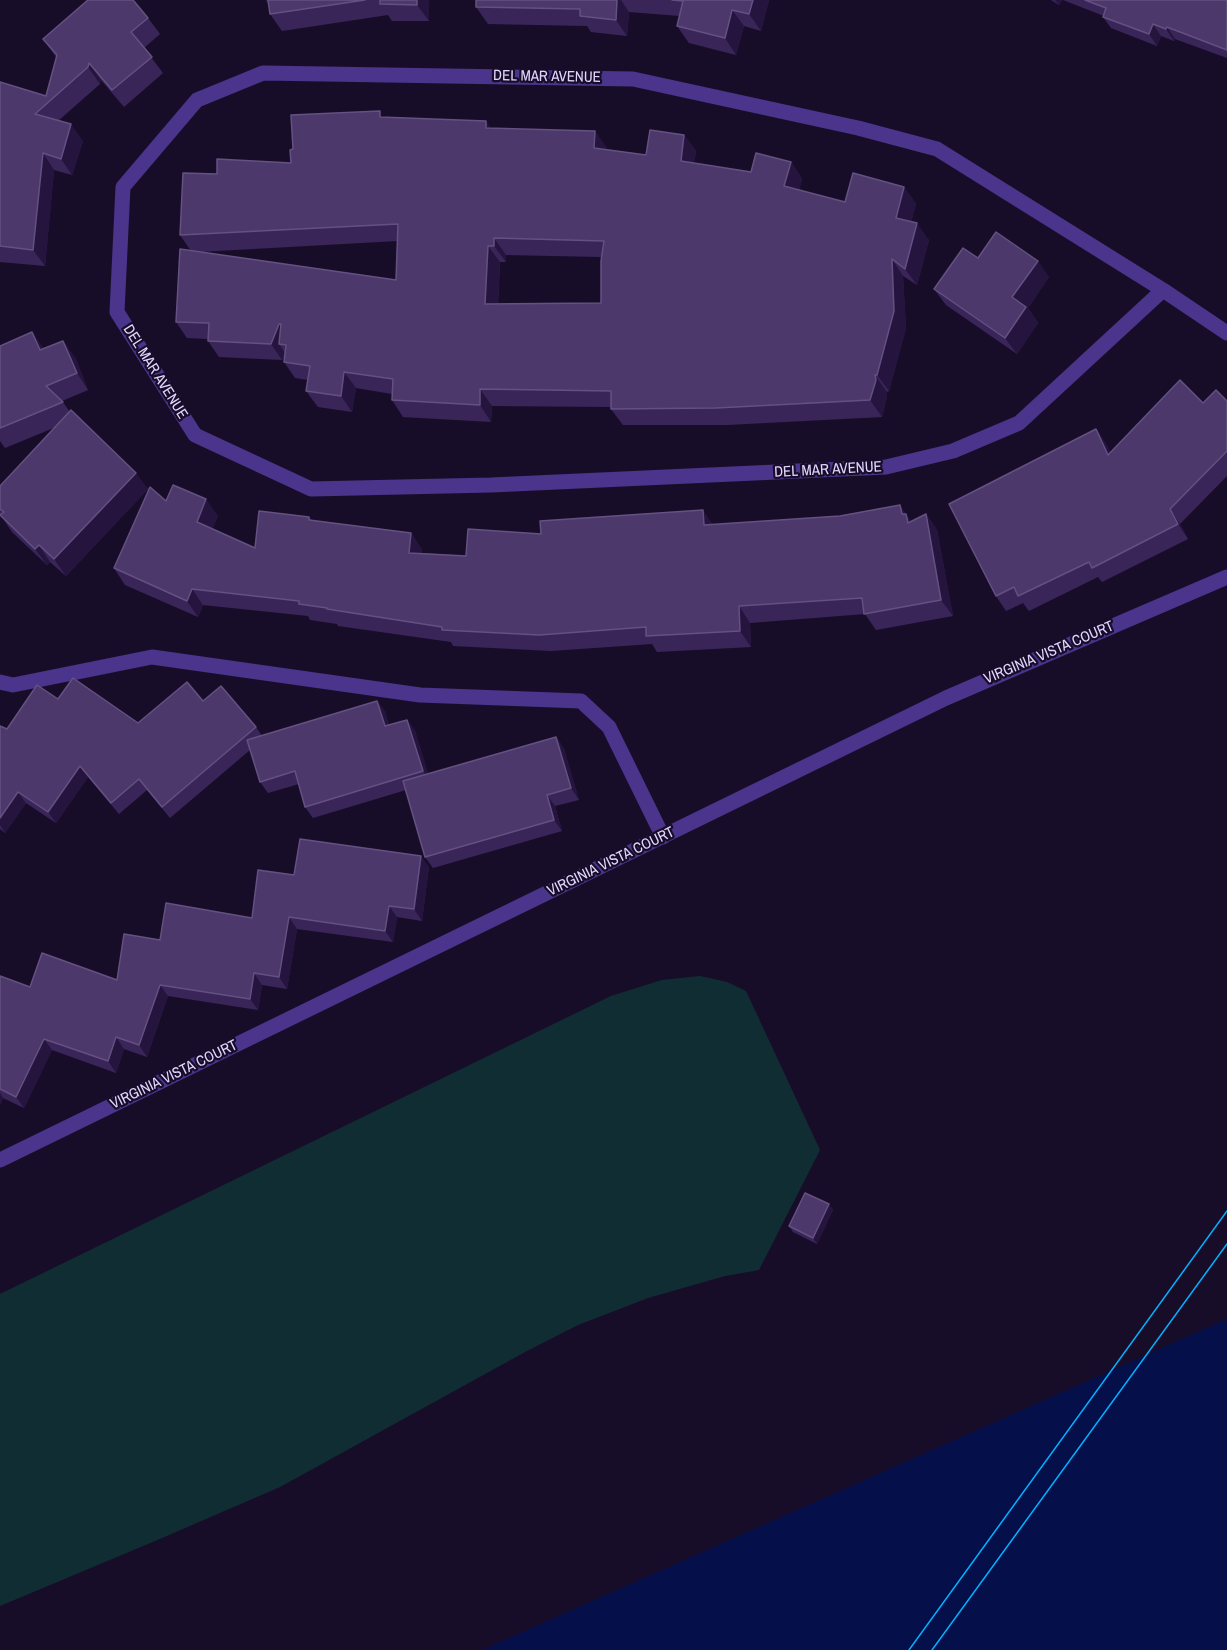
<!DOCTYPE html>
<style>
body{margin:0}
canvas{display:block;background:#180d29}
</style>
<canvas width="1227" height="1650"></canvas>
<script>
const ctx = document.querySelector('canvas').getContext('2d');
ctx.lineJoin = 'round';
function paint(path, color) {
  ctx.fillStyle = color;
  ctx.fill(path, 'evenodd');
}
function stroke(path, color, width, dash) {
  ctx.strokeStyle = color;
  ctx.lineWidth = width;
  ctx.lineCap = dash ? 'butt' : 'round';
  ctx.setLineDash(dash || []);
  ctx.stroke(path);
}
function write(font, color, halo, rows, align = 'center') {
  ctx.font = font + ' "Archivo Narrow",sans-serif';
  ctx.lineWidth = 4.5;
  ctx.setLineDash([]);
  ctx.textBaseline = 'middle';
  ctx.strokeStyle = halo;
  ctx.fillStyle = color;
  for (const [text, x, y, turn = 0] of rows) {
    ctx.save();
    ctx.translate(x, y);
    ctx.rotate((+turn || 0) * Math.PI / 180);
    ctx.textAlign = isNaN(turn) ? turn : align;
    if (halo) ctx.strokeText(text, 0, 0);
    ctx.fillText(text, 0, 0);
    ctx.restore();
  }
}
paint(new Path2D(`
 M700,976L727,982L746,991L820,1150L759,1270L725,1276L648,1298L578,1325L525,1352L280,1487L155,1541L0,1606V1294L611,996L662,980Z`), '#102d34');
paint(new Path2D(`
 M1227,1319V1650H482L545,1622Z`), '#05104a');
stroke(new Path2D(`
 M263,73L633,79L858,128L937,149L1163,290L1019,423L953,451L886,467L491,485L311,489L195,435L117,312L123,187L197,100Z
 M1163,290L1227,333
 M0,682L13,685L152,657L420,695L581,701L609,727L663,837
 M0,1160L946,698L1227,577`), '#4a348c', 15);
stroke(new Path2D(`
 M909,1650L1227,1211
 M932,1650L1227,1244`), '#02b1ff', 1.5);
paint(new Path2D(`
 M266,0H429V21H392L388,15L282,31L270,14L268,4Z
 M476,0H769L761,31L744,26L736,55L689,43L677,26L680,16L629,12L627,36L591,32L587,26L488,24L476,7Z
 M1051,0H1062L1059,5Z
 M1063,0H1227V58L1175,39L1174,41L1161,36L1157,46L1111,28L1103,17L1104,16Z
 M148,18L160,34L144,48L163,73L124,107L101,80L100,84L58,121L83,141L72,175L54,170L45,266L0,262V82L46,96L56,57L43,39Z
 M384,118L492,129L607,148L606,149L646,155L684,135L696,151L694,163L751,172L791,162L802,179L799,190L845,202L904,187L916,204L911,222L929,240L917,285L903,276L906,328L889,391L887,392V396L882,417L727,425H623L611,409V407L492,406L491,422L403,417L392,400V394L356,388L352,412L318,407L306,391L308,380L295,378L284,362L285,355L282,360L219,357L208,341V339L187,338L176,322L191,251L180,235L217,174L291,163L293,149ZM397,241L396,280L199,252ZM506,255L602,257L601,303L498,304L500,262H506Z
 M978,258L1049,277L1028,308L1038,323L1017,354L946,305L934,289Z
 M0,346L44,349L75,357L88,390L62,401L70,412L148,489L66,576L50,562L47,565L12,532L0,514V486L56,427L5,448L0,441Z
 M1227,401V476L1180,524L1188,539L1102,582L1098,577L1029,611L1023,603L1006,611L996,596L1096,429L1106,444L1110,452L1203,403Z
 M166,501L218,516L212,529L255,548L309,517L312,520L411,533L422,550V553L466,556L541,534L713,524L911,521L926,514L937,530L953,616L876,630L865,614L750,623L751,647L657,652L652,644L551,651L453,646L451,642L338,626L337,624L310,620L308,616L203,605L198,617L125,585L114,568Z
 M58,699L138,723L203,701L256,727L262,736L377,701L385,712L389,725L407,720L415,731L428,774L556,737L564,749L579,800L555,806L562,831L433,868L425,857L406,790L313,818L305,807L299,784L268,793L260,782L250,750L170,818L147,790L119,814L88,777L56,823L26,803L5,833L0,829V726L7,729Z
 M429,867L422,921L397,917L393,942L297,929L287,989L262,985L258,1010L168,996L147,1057L124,1049L116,1073L52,1050L24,1108L3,1098L0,1105V976L30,987L117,980L160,940L252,918L294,875Z
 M829,1204L833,1210L817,1244L793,1232L789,1226Z`), '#3a2559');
paint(new Path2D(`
 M417,0H429V21L417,5Z
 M617,0H621L629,12L627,36L616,20Z
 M753,0H769L761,31L749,14Z
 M1055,0H1062L1059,5Z
 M732,10L744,26L736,55L725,38Z
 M1153,24L1161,36L1157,46L1149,34Z
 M1167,27L1175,39L1174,41L1166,29Z
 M89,63L101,80L100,84L88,67Z
 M486,121L498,138L486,128Z
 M71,124L83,141L72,175L61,159Z
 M595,131L607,148L606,164L594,148Z
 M684,135L696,151L692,178L681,161Z
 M43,153L54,170L45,266L33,250Z
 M791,162L802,179L796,202L784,186Z
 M904,187L916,204L908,235L896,218Z
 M917,223L929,240L917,285L905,269Z
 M494,238L506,255V262L494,246Z
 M488,246L500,262L497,320L485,304Z
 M892,259L903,276L906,328L889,391L877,375Z
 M1038,261L1049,277L1028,308L1038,323L1017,354L1005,338L1012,297Z
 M279,324L291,341L286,345L279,344L285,353L282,360L271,344Z
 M32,332L44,349L40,350Z
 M63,341L75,357L88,390L77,373Z
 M344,372L356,388L352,412L341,396Z
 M875,375L887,392V396L882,417L870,400Z
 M480,389L492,406L491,422L480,405Z
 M1096,429L1106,444L1119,469L1108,455Z
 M136,473L148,489L66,576L54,559Z
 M206,499L218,516L208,539L197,522Z
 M900,505L917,530L919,539L902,514Z
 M1170,509L1180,524L1188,539L1178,524Z
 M703,510L714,526L704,525Z
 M926,514L937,530L953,616L941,600Z
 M411,533L422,550L420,569L409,553Z
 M39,545L50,562L47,565L35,549Z
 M192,589L203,605L198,617L187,601Z
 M739,606L750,623L751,647L740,631Z
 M377,701L385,712L393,738L385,726Z
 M407,720L415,731L431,783L423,771Z
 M556,737L564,749L579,800L571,788Z
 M80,766L88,777L56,823L48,812Z
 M18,792L26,803L5,833L0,825V818Z
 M547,795L555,806L562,831L554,820Z
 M421,856L429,867L422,921L414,909Z
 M389,906L397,917L393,942L385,931Z
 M289,917L297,929L287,989L279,977Z
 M254,973L262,985L258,1010L250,999Z
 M160,985L168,996L147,1057L139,1045Z
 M116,1037L124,1049L116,1073L108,1061Z
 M44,1039L52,1050L24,1108L16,1097Z
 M0,1093L3,1098L0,1105Z
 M829,1204L833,1210L817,1244L813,1238Z`), '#25143e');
const building = new Path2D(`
 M88,0H133L148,18L131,32L152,57L112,90L89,63L88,67L35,114L71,124L61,159L43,153L33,250L0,246V82L46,96L57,55L43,39Z
 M268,0H365L270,14Z
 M380,0H417V5L380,4Z
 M476,0H617L616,20L580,16V9L476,7Z
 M672,0H753L749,14L732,10L725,38L677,26L683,1Z
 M1085,0H1227V50L1167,27L1166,29L1153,24L1149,34L1103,17L1106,8Z
 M380,111V117L486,121V128L595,131L594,148L646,155L650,130L684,135L681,161L751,172L756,153L791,162L784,186L845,202L853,173L904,187L896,218L917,223L905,269L892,259L894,311L877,375H875L876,380L870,400L716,408L611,409V391L480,389V405L392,400L393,379L344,372L341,396L306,391L310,366L284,362L286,345L279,344L281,324H279L271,344L208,341L209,323L176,322L180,249L396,280L398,224L180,235L183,173L217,174V159L291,163L290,150L293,149L291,115ZM494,238L604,241L601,261V303L485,304L488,246H494Z
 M996,232L1038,261L1012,297L1026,307L1005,338L934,289L963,248L978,258Z
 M32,332L40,350L63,341L77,373L46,386L63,402L0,428V346Z
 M1180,380L1203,403L1216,390L1227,401V451L1170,509L1178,524L1092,568L1089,562L1018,596L1014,587L996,596L949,504L1096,429L1108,455Z
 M71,410L136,473L54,559L39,545L35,549L0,515L4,512L0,509V486Z
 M173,485L206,499L197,522L255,548L259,511L309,517V520L411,533L409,553L466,556L468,529L541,534L540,521L703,510L704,525L840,516L900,505L902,514H906L908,523L926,514L941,600L864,614L862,598L739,606L740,631L646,636V627L539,635L442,630V627L327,609V608L299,604V601L192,589L187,601L114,568L150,487L166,501Z
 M73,678L138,723L187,682L203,701L221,686L256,727L162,807L139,779L111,803L80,766L48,812L18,792L0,818V726L7,729L37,685L58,699Z
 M377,701L385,726L407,720L423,771L305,807L295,771L260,782L247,740Z
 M556,737L571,788L547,795L554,820L425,857L403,781Z
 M300,839L421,856L414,909L389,906L385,931L289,917L279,977L254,973L250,999L160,985L139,1045L116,1037L108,1061L44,1039L16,1097L0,1089V976L30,987L42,953L117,980L124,934L160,940L166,903L252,918L258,870L294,875Z
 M805,1193L829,1204L813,1238L789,1226Z`);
paint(building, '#4c386a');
stroke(building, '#645182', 1.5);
write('15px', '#e3d6ff', '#180d29', [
 ["DEL MAR AVENUE",547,77,1],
 ["DEL MAR AVENUE",155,372,58],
 ["DEL MAR AVENUE",828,470,-3],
 ["VIRGINIA VISTA COURT",1049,653,-23],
 ["VIRGINIA VISTA COURT",611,862,-26],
 ["VIRGINIA VISTA COURT",174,1075,-26]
]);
</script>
